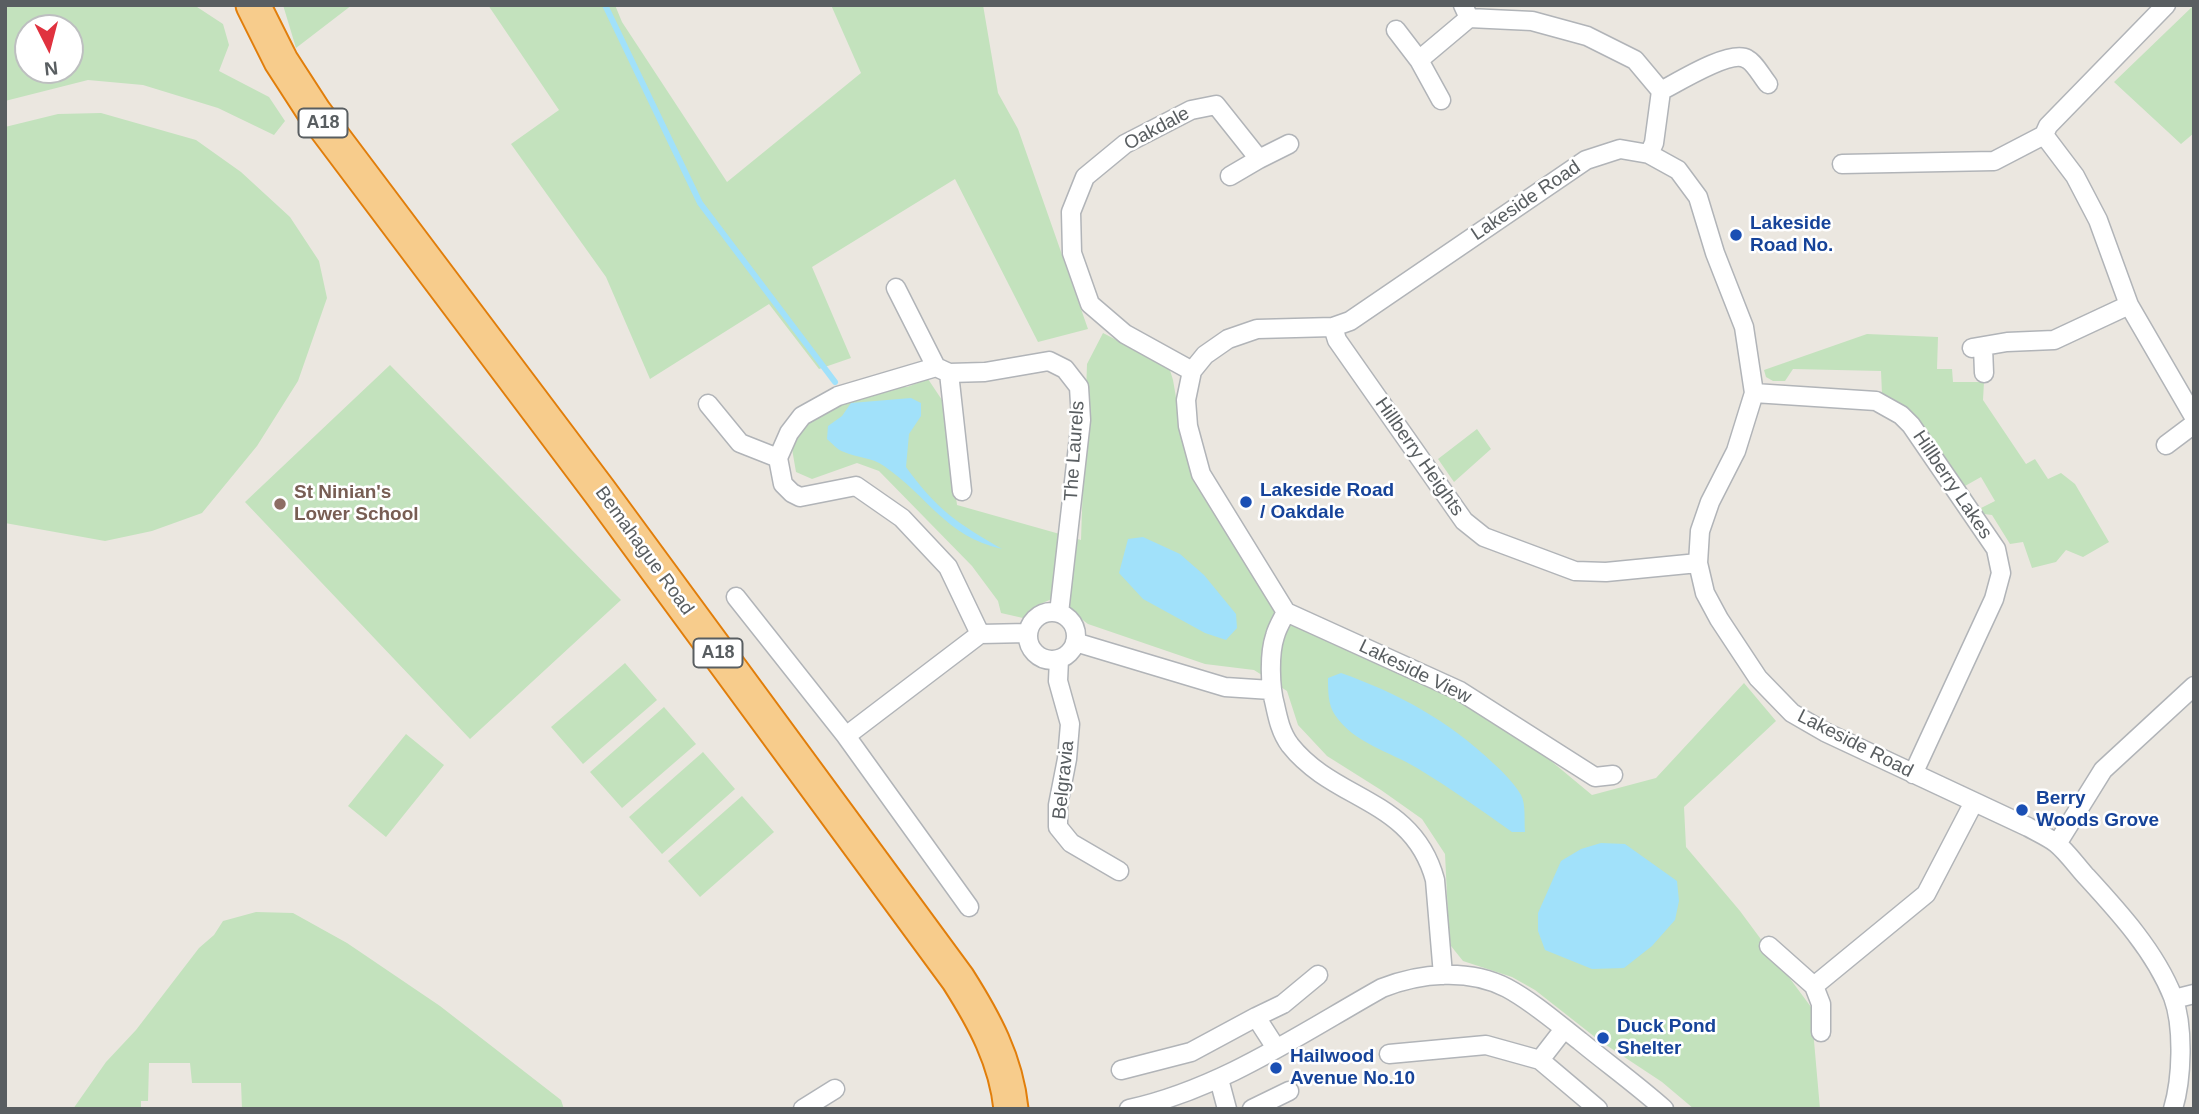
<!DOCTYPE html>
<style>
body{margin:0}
#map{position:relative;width:2199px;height:1114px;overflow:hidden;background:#ebe7e0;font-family:Arial,sans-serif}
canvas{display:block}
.frame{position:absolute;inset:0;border:7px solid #595e61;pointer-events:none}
.north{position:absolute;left:14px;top:14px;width:70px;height:70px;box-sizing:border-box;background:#fff;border:2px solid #bdbfc0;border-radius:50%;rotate:174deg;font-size:19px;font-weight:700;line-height:28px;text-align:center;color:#595e61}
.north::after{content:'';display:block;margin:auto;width:24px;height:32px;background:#e0323f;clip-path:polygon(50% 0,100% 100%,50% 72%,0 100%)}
</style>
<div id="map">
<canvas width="2199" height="1114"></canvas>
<div class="frame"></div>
<div class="north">N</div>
</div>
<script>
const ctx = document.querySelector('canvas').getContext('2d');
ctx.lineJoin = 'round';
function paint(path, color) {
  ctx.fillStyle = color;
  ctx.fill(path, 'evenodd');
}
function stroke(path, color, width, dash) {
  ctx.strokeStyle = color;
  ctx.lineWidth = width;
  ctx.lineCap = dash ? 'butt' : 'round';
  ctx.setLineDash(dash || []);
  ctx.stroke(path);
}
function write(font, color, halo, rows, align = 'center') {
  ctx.font = font + ' Arial,sans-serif';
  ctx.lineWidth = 5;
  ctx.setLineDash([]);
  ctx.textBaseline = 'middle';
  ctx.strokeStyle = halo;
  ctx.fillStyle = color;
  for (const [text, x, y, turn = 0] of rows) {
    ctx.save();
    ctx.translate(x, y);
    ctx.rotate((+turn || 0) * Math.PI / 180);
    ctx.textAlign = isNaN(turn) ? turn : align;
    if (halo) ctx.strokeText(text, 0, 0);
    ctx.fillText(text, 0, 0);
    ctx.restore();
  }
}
paint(new Path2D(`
 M5,5H194L223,24L229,45L219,71L269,97L285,121L274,135L218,108L143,85L88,80L5,101ZM28,28H70V70H28Z
 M283,5H352L296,48Z
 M488,5H615L622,22L727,182L861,73L831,5H983L998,93L1018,129L1088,329L1038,342L955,179L812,267L851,358L819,369L769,304L650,379L606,277L511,144L559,110Z
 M2194,5V133L2181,144L2114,82Z
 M101,113L196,140L241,172L290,217L319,261L327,298L298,381L257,446L202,513L152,531L105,541L5,523V127L58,114Z
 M1103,333L1169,367L1173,380L1183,438L1267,591L1323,640L1375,657L1458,697L1533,746L1592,795L1656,778L1744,683L1776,721L1684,807L1686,847L1740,911L1811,1007L1820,1109H1694L1662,1082L1600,1041L1535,990L1512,977L1463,961L1451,946L1449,936L1445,854L1422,819L1381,790L1327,756L1298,725L1287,691L1254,670L1205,664L1088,624L1054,598L1038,605L1023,618L1001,613L998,601L972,566L879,471L857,463L812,479L796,472L791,443L806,420L880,386L907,387L928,379L944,403L957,505L1081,540L1087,364Z
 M1867,334L1938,337L1937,369H1952L1953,382H1984L1983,400L2026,464L2035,459L2048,479L2061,473L2075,484L2109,542L2083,557L2066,550L2056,562L2032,568L2023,542L2010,544L1992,515L1984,514L1981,508L1995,501L1981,477L1965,486C1942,454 1920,410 1882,394L1881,371L1793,369L1785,381H1773L1766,377L1764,370Z
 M390,365L621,600L470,739L245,502Z
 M1477,429L1491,449L1454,482L1438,459Z
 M625,663L657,700L583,764L551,727Z
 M664,707L696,744L622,808L590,772Z
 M406,734L444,765L386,837L348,806Z
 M703,752L735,789L662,854L629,817Z
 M742,796L774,832L700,897L668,861Z
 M256,912L293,913L347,943L440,1006L561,1100L564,1109H242L241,1083H192L190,1063H149L148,1101H141V1109H73L106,1062L136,1030L199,948L214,935L223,921Z`), '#c3e2bd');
paint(new Path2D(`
 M911,398L921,403V416L909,434L906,467C937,510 957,523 1002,549C945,536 929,497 884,466C871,457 858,458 844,452C837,450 832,443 827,439L828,426L842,416L851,403Z
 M1143,537L1180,554L1204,575L1236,614L1237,628L1226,640L1205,633L1143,599L1119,573L1128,539Z
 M1341,673C1398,693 1449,721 1493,763C1503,772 1514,783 1521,795C1526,804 1524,821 1525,832H1512C1481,810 1450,788 1417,768C1389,751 1355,744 1335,715C1328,705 1328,691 1328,678Z
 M1601,843L1625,844L1677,881L1679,901L1675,920L1652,946L1624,968L1592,969L1545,950L1538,931V913L1561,861L1581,849Z`), '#a1e1fa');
stroke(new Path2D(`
 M605,5L700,203L835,382`), '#a1e1fa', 6);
const street = new Path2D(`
 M1463,5L1469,18L1532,21L1587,36L1635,60L1661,91L1654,143L1649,154
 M2166,5L2048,126L2044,135L2075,176L2098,220L2129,305L2194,417
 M1396,30L1419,60L1441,100
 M1419,60L1469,18
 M1661,91C1678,82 1731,49 1747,59C1755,63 1762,77 1768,84
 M1259,159L1289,144
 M1842,164L1994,161L2044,135
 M896,288L936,367
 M1333,327L1337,340L1464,521L1484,537L1575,571L1606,572L1698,563
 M1983,347L1984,373
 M1972,348L2007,342L2054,340L2129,305
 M1192,371L1125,334L1090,304L1072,253L1071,212L1085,177L1125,144L1191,110L1216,105L1259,159L1230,176
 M949,373L962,491
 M1754,393L1876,401L1901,415L1911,425L1996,549L2001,573L1994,599L1913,774
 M708,404L740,443L778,458
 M2166,445L2194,424
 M736,597L846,736L969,907
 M1286,612L1460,691L1595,777L1613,775
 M1028 636a24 24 0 1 1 48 0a24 24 0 1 1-48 0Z
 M980,634L948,567L902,518L856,486L800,497L792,493L783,484L778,458L789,433L802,416L838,396L936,367L949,373L985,372L1049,361L1065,369L1079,387L1081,420L1059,613
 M1075,642L1225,687L1271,690
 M1059,659L1058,681L1070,724L1067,759L1058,805V827L1071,843L1119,871
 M846,736L980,634L1028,633
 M2057,844L2103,770L2194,686
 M1769,946L1814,986L1821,1004V1032
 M1443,975L1435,880C1413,798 1335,802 1290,745C1281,733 1278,719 1275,705C1270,687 1269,654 1275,636C1277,628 1282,620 1286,612L1201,474L1188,426L1186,400L1192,371L1205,355L1228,339L1257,329L1333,327L1350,321L1586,160L1620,149L1649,154L1678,170L1698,197L1715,253L1744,327L1754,393L1736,451L1710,502L1700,531L1698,563L1705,593L1719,619L1758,678L1792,713L1825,732L2028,827C2037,832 2048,837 2056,843C2067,852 2076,865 2085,875C2118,911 2155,951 2173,997C2184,1027 2182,1079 2173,1109
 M1814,986L1926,894L1974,802
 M2174,999L2194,994
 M1256,1017L1283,1004L1318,975
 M1389,1054L1486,1045L1540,1060L1564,1029
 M1540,1060L1598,1109
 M1121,1070L1191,1052L1256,1017L1276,1048
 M1219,1079L1227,1109
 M803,1109L835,1089
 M1129,1109C1221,1089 1300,1034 1382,988C1420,973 1468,968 1507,988C1533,1002 1557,1023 1580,1041C1608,1064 1637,1085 1664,1109
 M1252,1109L1289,1091`);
const highway = new Path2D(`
 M253,5L281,61L314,112L600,492L958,979C984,1020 1006,1060 1011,1109`);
stroke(street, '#b1b4b8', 21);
stroke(highway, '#e17e0b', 37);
stroke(street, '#fff', 18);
stroke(highway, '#f7cc8c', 33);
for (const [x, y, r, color] of [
 [1736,235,7,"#1a4fb4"],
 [1246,502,7,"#1a4fb4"],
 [280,504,7,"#8d6e63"],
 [2022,810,7,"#1a4fb4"],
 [1603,1038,7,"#1a4fb4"],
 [1276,1068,7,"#1a4fb4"]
]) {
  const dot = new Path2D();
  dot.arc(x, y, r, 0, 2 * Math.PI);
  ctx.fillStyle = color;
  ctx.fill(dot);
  stroke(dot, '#fff', 2.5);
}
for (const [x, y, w] of [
 [323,123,49],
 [718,653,49]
]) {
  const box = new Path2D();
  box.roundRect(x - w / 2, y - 14.5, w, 29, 5);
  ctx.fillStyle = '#fff';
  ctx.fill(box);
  stroke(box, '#595e61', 2);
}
write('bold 18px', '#595e61', null, [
 ["A18",323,123],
 ["A18",718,653]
]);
write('19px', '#595e61', '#fff', [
 ["Oakdale",1157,129,-28],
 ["Lakeside Road",1526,201,-34],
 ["The Laurels",1075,451,-86],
 ["Hillberry Heights",1419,457,55],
 ["Hillberry Lakes",1952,485,56],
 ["Bemahague Road",644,551,54],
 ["Lakeside View",1415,672,26],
 ["Lakeside Road",1855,744,27],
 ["Belgravia",1064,780,-84]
]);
write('bold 19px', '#164399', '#fff', [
 ["Lakeside",1750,224],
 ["Road No.",1750,246],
 ["Lakeside Road",1260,491],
 ["/ Oakdale",1260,513],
 ["Berry",2036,799],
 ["Woods Grove",2036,821],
 ["Duck Pond",1617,1027],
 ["Shelter",1617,1049],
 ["Hailwood",1290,1057],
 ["Avenue No.10",1290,1079]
], 'left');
write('bold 19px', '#785e54', '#fff', [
 ["St Ninian's",294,493],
 ["Lower School",294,515]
], 'left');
</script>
